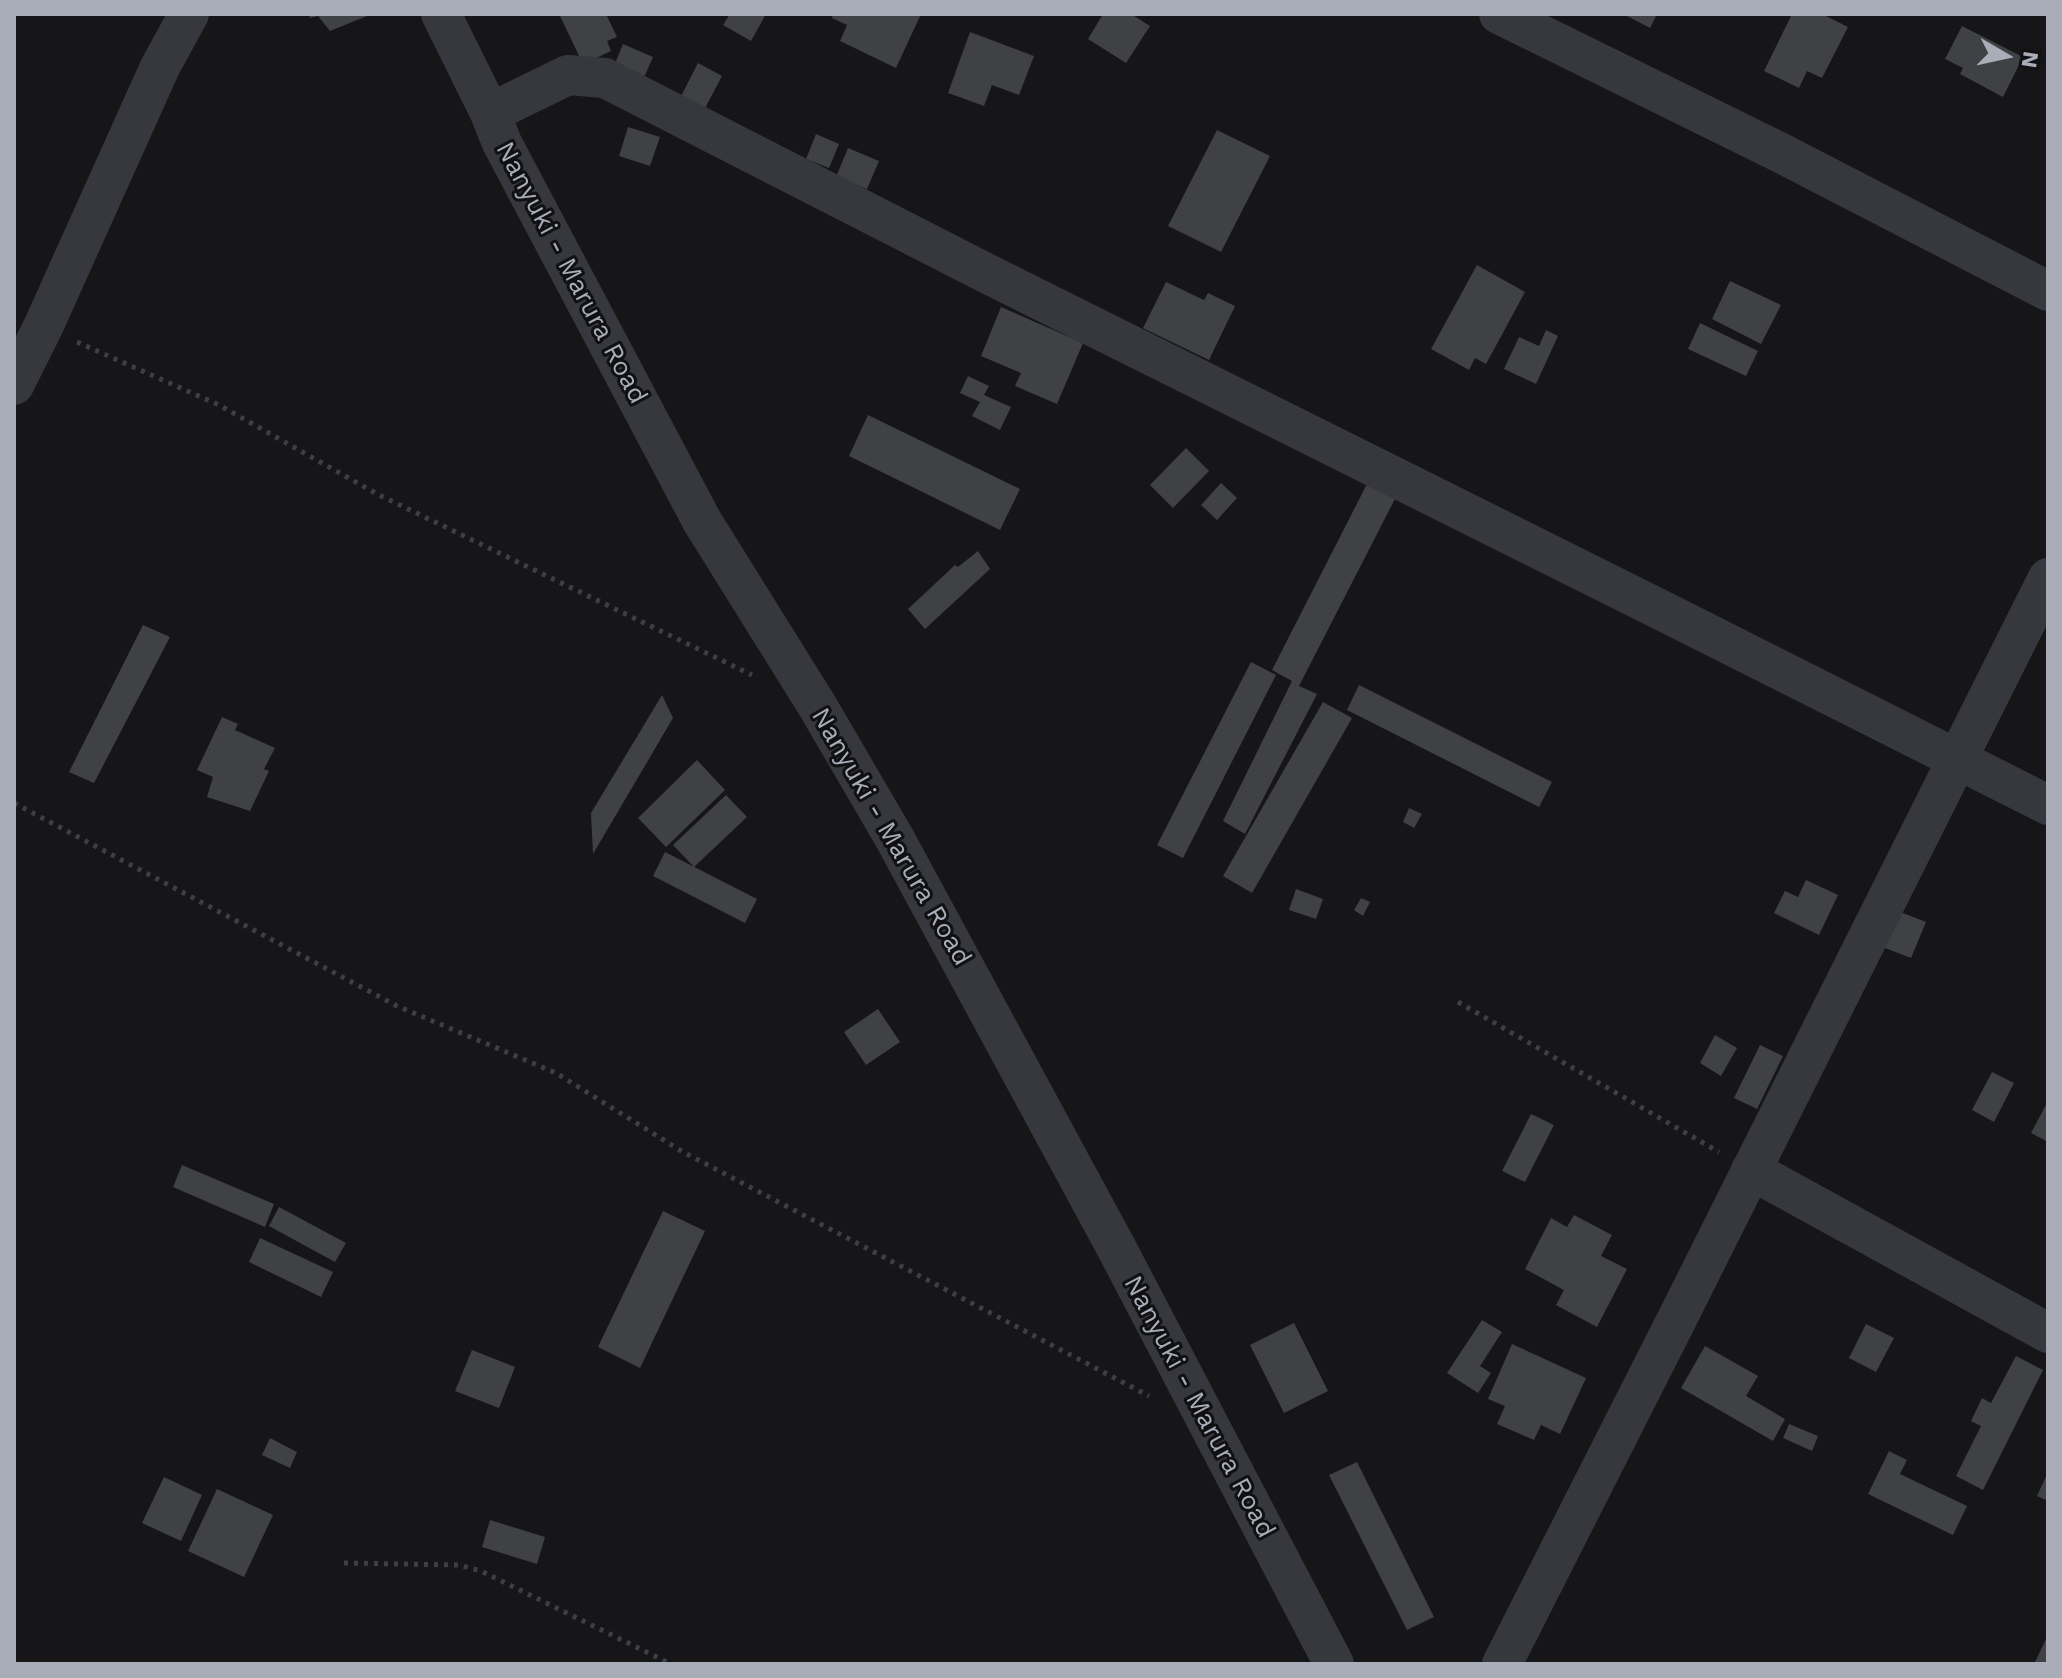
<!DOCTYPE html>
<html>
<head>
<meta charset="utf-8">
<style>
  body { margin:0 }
  #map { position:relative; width:2062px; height:1678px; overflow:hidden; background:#161618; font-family:"Work Sans",sans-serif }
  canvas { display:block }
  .frame { position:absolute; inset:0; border:16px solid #a8adb8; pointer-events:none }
  .north { position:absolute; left:1966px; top:16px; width:80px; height:80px; -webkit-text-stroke:6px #111113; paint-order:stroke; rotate:99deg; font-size:22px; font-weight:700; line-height:32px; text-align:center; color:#a8adb8 }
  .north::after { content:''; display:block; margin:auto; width:28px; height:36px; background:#a8adb8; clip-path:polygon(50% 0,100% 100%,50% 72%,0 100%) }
</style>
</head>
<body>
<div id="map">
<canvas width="2062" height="1678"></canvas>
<div class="frame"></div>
<div class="north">N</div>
</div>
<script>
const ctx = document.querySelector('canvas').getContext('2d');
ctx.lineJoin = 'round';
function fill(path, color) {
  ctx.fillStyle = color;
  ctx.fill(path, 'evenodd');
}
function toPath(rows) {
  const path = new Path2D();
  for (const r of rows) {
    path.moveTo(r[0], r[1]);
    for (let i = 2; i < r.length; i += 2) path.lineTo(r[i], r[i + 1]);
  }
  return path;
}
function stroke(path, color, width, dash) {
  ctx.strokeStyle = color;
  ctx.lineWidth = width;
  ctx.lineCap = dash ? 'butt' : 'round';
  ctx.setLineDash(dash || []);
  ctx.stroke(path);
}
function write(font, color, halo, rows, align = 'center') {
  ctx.font = font + ' "Work Sans",sans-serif';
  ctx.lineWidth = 6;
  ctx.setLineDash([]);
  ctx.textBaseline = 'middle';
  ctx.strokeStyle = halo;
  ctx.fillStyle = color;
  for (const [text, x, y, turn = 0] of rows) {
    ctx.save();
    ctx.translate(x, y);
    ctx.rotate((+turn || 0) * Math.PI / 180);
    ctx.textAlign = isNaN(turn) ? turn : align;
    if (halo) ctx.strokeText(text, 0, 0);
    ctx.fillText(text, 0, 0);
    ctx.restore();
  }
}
const building = toPath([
  [309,14,372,14,330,31,318,16,310,18],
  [559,14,606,14,617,37,607,41,611,51,583,64],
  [730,14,766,14,751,41,723,25],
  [833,14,921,14,896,68,840,41,847,25,832,18],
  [1103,14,1131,14,1150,26,1126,63,1088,39],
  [1623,14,1657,14,1650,28],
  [1792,14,1822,14,1848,27,1822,78,1807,71,1799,88,1764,71],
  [1962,26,2023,57,2003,97,1960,74,1963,68,1945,59],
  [970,32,1034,56,1019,95,992,85,984,106,948,93],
  [623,44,653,57,641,84,612,71],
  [698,63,722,76,703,112,679,100],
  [628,127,660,137,650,166,619,156],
  [1217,130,1270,156,1221,252,1168,226],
  [816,134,839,144,829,168,806,159],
  [848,148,879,161,867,189,836,177],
  [1477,265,1525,292,1486,364,1475,358,1469,370,1431,349],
  [1730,281,1781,305,1761,344,1712,319],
  [1166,282,1204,300,1208,293,1235,306,1209,360,1143,328],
  [1001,307,1083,343,1057,404,1015,386,1021,373,981,356],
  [1700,323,1758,351,1746,376,1688,349],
  [1546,330,1558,336,1536,384,1504,369,1519,337,1539,346],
  [968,376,989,386,984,395,1011,407,1000,430,972,416,980,402,960,393],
  [868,415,1020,489,1000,530,849,456],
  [1186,448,1209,471,1173,508,1150,485],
  [1369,480,1397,495,1299,686,1317,694,1245,834,1223,821,1292,681,1272,670],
  [1221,483,1237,498,1217,520,1201,505],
  [978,551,990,569,925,629,908,609,955,565,958,567],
  [143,625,170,637,94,783,69,772],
  [1251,662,1276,675,1183,858,1157,845],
  [1359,685,1552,782,1539,807,1347,710],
  [662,695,673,718,593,854,591,813],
  [1323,702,1352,718,1252,893,1223,876],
  [222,717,238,724,235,730,275,748,264,769,269,771,250,811,207,797,213,777,197,770],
  [697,760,725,790,666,847,638,818],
  [726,795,747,817,694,867,673,845],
  [1409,808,1422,814,1414,828,1403,822],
  [665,852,757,899,745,923,653,876],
  [1806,880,1838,895,1819,935,1774,913,1785,891,1798,897],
  [1296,889,1323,899,1316,919,1289,910],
  [1361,898,1370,902,1363,916,1354,910],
  [1895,910,1926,922,1911,958,1880,946],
  [878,1009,900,1042,866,1065,844,1032],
  [1715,1035,1737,1048,1721,1076,1700,1063],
  [1760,1045,1783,1056,1757,1109,1734,1098],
  [1992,1072,2014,1083,1994,1122,1972,1110],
  [2048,1101,2048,1142,2031,1133],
  [1531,1114,1554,1125,1525,1182,1502,1171],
  [182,1165,274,1204,265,1227,173,1187],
  [279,1207,346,1243,335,1262,269,1226],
  [663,1211,705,1231,640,1368,598,1347],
  [1574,1215,1612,1235,1601,1256,1627,1269,1597,1327,1556,1305,1564,1290,1525,1269,1551,1218,1567,1227],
  [260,1238,333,1272,321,1297,249,1262],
  [1482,1320,1502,1332,1480,1366,1491,1373,1478,1393,1447,1373],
  [1294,1323,1328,1391,1284,1413,1250,1345],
  [1866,1324,1894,1338,1876,1372,1849,1358],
  [1512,1344,1586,1378,1560,1434,1541,1425,1534,1440,1497,1424,1505,1406,1488,1399],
  [1705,1346,1758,1376,1746,1396,1785,1419,1773,1441,1681,1388],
  [472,1350,515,1367,499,1408,455,1391],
  [2016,1356,2043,1370,1983,1490,1956,1476,1981,1426,1971,1421,1982,1398,1991,1403],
  [1789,1424,1818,1436,1812,1451,1783,1438],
  [270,1438,297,1452,290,1468,262,1455],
  [1889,1451,1907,1460,1900,1474,1967,1506,1953,1535,1868,1494],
  [1357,1462,1434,1617,1407,1630,1329,1475],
  [2048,1472,2048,1501,2037,1496],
  [164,1477,202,1495,181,1541,142,1523],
  [217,1489,273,1515,244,1577,188,1551],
  [490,1520,545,1537,537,1564,482,1547],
  [2048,1635,2048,1664,2034,1664]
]);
const path = toPath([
  [77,342,219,405,377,494,752,675],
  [14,803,397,1006,556,1073,683,1152,1149,1396],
  [1458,1002,1719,1152],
  [344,1563,459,1565,481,1571,671,1664]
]);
const minor = toPath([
  [441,14,490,113,502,143,702,521,818,707,895,839,1117,1249,1334,1664],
  [1499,14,1781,153,2048,291],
  [490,113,568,75,605,78,986,273,1665,612,2048,805],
  [14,385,43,327,160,67,189,14],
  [1751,1170,2048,1333],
  [1502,1664,1678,1317,2048,578]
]);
const streetNames = [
  ["Nanyuki - Marura Road",571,273,62],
  ["Nanyuki - Marura Road",891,837,60],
  ["Nanyuki - Marura Road",1199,1407,62]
];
fill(building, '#404145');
stroke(path, '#3d3f44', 5, [4, 6]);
stroke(minor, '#37383d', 40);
write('26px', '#a8adb8', '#111113', streetNames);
</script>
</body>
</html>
